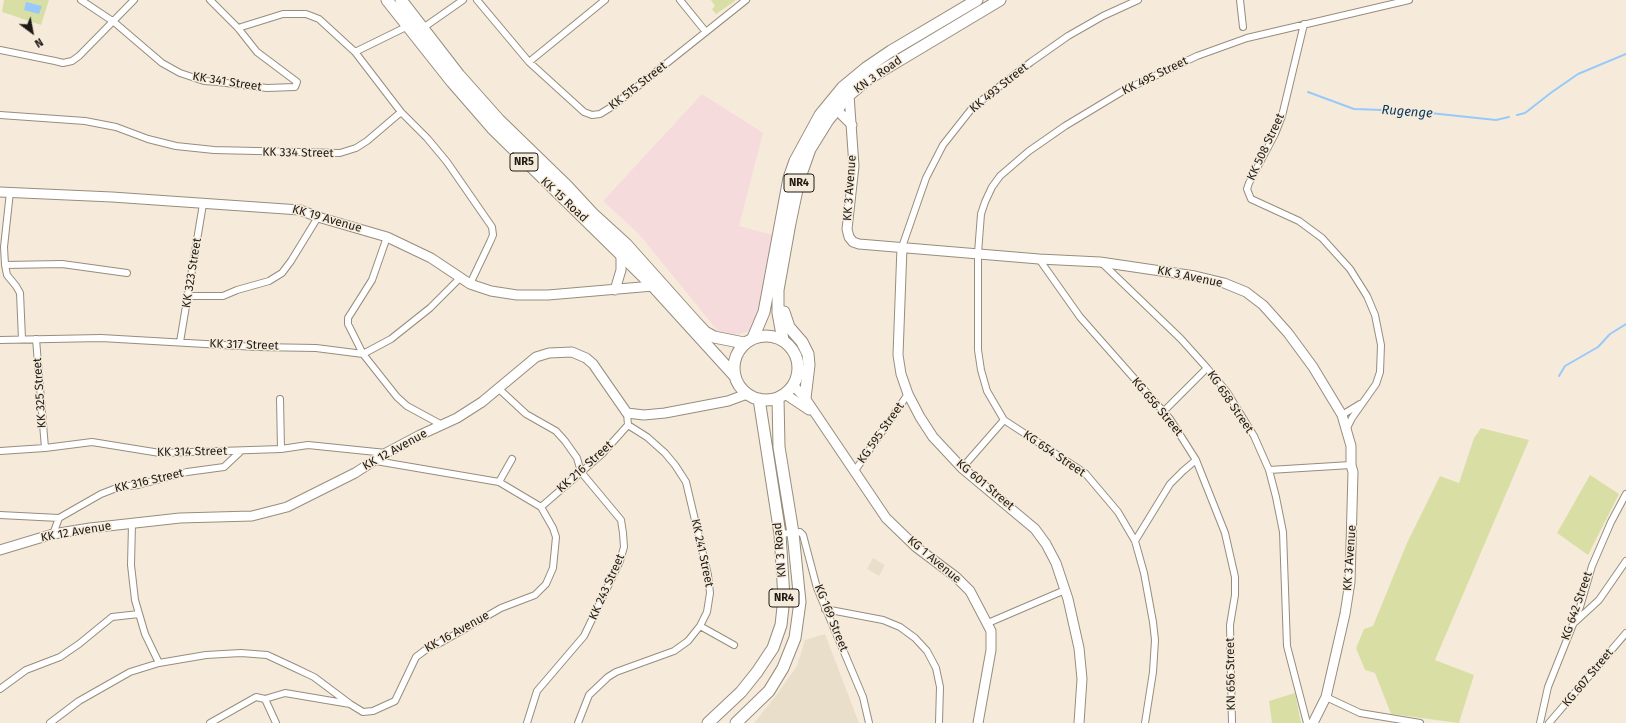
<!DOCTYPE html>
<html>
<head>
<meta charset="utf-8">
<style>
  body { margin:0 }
  #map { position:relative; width:1626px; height:723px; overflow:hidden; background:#f6ebda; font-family:"Fira Sans",sans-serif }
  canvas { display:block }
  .north { position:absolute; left:12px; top:12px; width:40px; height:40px; -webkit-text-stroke:3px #f6ebda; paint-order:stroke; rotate:148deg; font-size:11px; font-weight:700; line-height:16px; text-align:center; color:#1e1a14 }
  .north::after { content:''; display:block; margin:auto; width:14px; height:18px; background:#1e1a14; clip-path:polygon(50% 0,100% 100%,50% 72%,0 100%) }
</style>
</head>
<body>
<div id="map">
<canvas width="1626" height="723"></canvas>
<div class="north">N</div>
</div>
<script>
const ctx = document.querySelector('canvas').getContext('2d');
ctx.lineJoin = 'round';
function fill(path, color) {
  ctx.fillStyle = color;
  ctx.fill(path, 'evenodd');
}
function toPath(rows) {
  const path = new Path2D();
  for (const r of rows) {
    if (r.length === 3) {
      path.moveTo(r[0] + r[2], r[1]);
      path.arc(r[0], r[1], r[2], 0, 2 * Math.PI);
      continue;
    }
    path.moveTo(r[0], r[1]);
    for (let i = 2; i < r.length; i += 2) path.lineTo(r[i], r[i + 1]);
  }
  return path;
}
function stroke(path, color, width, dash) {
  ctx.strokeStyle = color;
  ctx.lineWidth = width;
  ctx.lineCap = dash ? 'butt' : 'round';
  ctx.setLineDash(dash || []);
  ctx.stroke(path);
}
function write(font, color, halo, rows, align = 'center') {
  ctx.font = font + ' "Fira Sans",sans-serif';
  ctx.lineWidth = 3;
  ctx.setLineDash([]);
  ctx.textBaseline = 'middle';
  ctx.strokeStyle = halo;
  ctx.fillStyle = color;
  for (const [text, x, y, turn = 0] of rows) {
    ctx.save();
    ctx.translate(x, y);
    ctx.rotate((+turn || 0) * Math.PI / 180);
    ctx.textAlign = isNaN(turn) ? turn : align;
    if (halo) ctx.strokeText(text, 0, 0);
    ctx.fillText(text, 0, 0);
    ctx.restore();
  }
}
const commercial = toPath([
  [702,94,763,133,739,226,777,236,767,300,753,330,739,334,726,335,717,330,639,234,603,201]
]);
const medical = toPath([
  [873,558,885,565,879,576,867,569],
  [825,634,859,723,754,723,775,697,797,666,805,640]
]);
const green = toPath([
  [4,0,49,0,41,25,2,12],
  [711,0,735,0,735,1,716,14,712,9,715,6],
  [1481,428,1529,440,1435,660,1474,675,1459,723,1391,714,1375,673,1365,670,1356,648,1364,629,1373,626,1407,543,1440,476,1459,483,1474,438],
  [1590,475,1619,494,1588,555,1557,533],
  [1295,693,1301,723,1272,723,1269,701]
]);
const water = toPath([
  [26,2,42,6,39,14,24,10]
]);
const stream = toPath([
  [1308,92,1354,109,1411,111,1496,120,1509,117],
  [1517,115,1525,113,1552,92,1578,74,1626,54],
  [1559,376,1565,366,1598,347,1610,334,1626,324]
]);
const street = toPath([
  [81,0,114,22,162,63,180,73,204,81,218,82,267,88,295,87,297,82,257,52,238,28,210,0],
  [477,0,529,62,605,0],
  [680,0,706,32],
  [1240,0,1243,27],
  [1304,24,1282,116,1275,134,1249,183,1247,189,1251,199,1299,221,1322,238,1350,269,1367,296,1375,315,1381,345,1380,372,1376,384,1352,418,1347,428],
  [238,28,283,14,306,14,319,19,355,52,406,27],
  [423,28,463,0],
  [0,50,55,61,63,63,72,61,79,56,134,0],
  [355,52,401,112,427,138,447,162,492,227,493,235,490,242,470,284],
  [529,62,584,112,592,115,600,114,613,106,746,0],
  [0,115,85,121,116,127,148,139,176,146,214,150,340,153,356,148,367,141,401,112],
  [10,192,4,247,5,265,7,275,16,286,20,293,22,339],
  [387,237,372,280,348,318,348,324,363,354,397,397,407,406,442,425],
  [902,247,926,178,943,145,973,107,1031,62,1068,36,1103,16,1138,0],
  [1039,259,1080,317,1170,419,1196,460,1225,533,1235,577,1235,595,1230,625,1232,723],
  [1102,263,1181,339,1207,368,1227,392,1254,436,1269,470,1276,497,1283,532,1287,646,1307,723],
  [5,265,62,264,127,273],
  [189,296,223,296,237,290,269,281,282,273,291,261,318,217],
  [36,339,45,448],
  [0,340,101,338,257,347,316,348,363,354,391,339,430,308,460,278],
  [180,342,203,204],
  [498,388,526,414,556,431,565,441,577,458,581,472,621,520,623,533,624,547,620,561,584,636,537,691,527,723],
  [280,399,281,449],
  [1163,412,1207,368],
  [1342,415,1360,404],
  [0,451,45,448,92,442,160,453,281,449,308,445,386,453],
  [962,468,1004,420],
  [1269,470,1351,465],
  [854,472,908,394],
  [499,482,512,459],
  [541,507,602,454,628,425],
  [0,515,59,518],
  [59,518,101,494,119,487,138,485,187,472,224,467,241,451],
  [132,524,131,565,135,600,145,634,159,663],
  [53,534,59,518],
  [780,534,800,532,803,535,817,588,863,697,869,723],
  [1135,541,1170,484,1183,471,1196,460],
  [825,609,883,620,900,627,915,638,927,651,936,668,940,687,939,723],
  [1575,622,1599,600,1626,561],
  [988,623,1065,590],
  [700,626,734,645],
  [0,689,26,670,60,657,79,644,112,617,139,614],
  [1326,697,1360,713,1420,723],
  [265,699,276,723],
  [50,723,79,701,130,672,159,663,206,655,241,653,267,655,295,668,314,677,350,704,363,712,373,711,395,701,416,657,428,648,440,643,501,608,535,595,546,584,553,568,556,537,553,528,541,507,499,482,376,461],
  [210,723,256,697,265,699,285,693,350,704],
  [578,723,589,695,608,677,616,672,674,651,688,641,700,626,707,612,710,593,708,575,686,482,675,465,665,453,647,437,628,425,627,413],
  [1145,723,1153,672,1155,640,1153,622,1144,573,1135,541,1118,512,1085,473,1004,420,987,391,981,370,978,350,978,253,981,214,985,202,992,187,1000,176,1029,151,1065,126,1123,91,1197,56,1247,38,1409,0],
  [1540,723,1548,687,1580,607,1592,566,1611,522,1626,494],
  [1549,723,1626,633]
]);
const secondary = toPath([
  [849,95,854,166,847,229,849,237,853,242,859,244,1039,259,1100,262,1195,276,1224,283,1246,292,1263,305,1288,333,1313,367,1342,415,1351,446,1351,465,1353,472,1350,582,1345,614,1326,697,1313,723],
  [836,109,852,125],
  [0,192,112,197,300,210,318,217,387,237,431,258,470,284,491,291,517,295,548,295,653,286],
  [902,247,898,355,901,374,908,394,920,417,933,437,962,468,1035,529,1046,544,1056,563,1068,599,1079,648,1082,679,1079,723],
  [615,290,621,270,621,255],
  [793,385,805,398,886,518,916,547,956,577,970,591,991,631,991,650,978,723],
  [785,394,809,410],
  [0,550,53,534,90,528,180,518,252,516,287,507,355,473,386,453,420,435,457,418,482,402,536,357,549,353,572,352,586,358,593,364,627,413,644,415,665,413,728,401,747,394]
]);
const highway = toPath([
  [387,0,452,82,492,128,653,286,734,375],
  [401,0,459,75,499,120,567,186,592,213,626,244,693,319,705,332,714,337,744,343],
  [784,312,789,327,802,342,808,354,809,365,805,398],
  [766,368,32],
  [753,338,764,312,789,178,795,161,820,115,843,87,866,68,891,51,977,0],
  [783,340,778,313,778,290,790,223,799,180,810,149,828,120,849,95,868,79,1000,0],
  [708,723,741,692,757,672,773,648,781,625,784,598,780,534,759,399],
  [736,723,769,691,783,668,795,638,800,602,793,533,779,447,778,398]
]);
const shields = [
  [524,162,28],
  [799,183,30],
  [784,598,30]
];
const shieldNames = [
  ["NR5",524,162],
  ["NR4",799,183],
  ["NR4",784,598]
];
const streetNames = [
  ["KN 3 Road",878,75,-35],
  ["KK 495 Street",1155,76,-26],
  ["KK 341 Street",227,82,9],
  ["KK 515 Street",638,86,-38],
  ["KK 493 Street",999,88,-39],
  ["KK 508 Street",1266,147,-65],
  ["KK 334 Street",298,153,1],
  ["KK 3 Avenue",850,188,-86],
  ["KK 15 Road",564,200,43],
  ["KK 19 Avenue",327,219,16],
  ["KK 323 Street",192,273,-81],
  ["KK 3 Avenue",1190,277,12],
  ["KK 317 Street",244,345,2],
  ["KK 325 Street",40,393,-94],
  ["KG 658 Street",1230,402,56],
  ["KG 656 Street",1157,407,50],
  ["KG 595 Street",881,433,-55],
  ["KK 12 Avenue",395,450,-29],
  ["KK 314 Street",192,452,-1],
  ["KG 654 Street",1054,454,34],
  ["KK 216 Street",585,467,-42],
  ["KK 316 Street",149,481,-13],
  ["KG 601 Street",985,485,40],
  ["KK 12 Avenue",76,532,-10],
  ["KN 3 Road",780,550,-95],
  ["KK 241 Street",702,553,78],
  ["KK 3 Avenue",1350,558,-86],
  ["KG 1 Avenue",934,560,40],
  ["KK 243 Street",607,587,-66],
  ["KG 642 Street",1577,606,-71],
  ["KG 169 Street",831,618,68],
  ["KK 16 Avenue",457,632,-29],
  ["KN 656 Street",1231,674,-91],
  ["KG 607 Street",1588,678,-50]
];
const waterNames = [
  ["Rugenge",1407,112,4]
];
fill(commercial, '#f6dbdd');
fill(medical, '#e9dec9');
fill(green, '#d9dfa4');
fill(water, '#97cafa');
stroke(stream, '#97cafa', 2);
stroke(street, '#978d7d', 8);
stroke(secondary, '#978d7d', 11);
stroke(highway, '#978d7d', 13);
stroke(street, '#fff', 6);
stroke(secondary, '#fff', 9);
stroke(highway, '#fff', 11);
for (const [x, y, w] of shields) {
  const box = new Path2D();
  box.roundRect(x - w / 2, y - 9, w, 18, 3);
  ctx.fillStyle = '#f6ebda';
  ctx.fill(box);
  stroke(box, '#1e1a14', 1);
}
write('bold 11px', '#1e1a14', null, shieldNames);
write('12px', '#1e1a14', '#f6ebda', streetNames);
write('italic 13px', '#04355b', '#f6ebda', waterNames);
</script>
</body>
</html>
